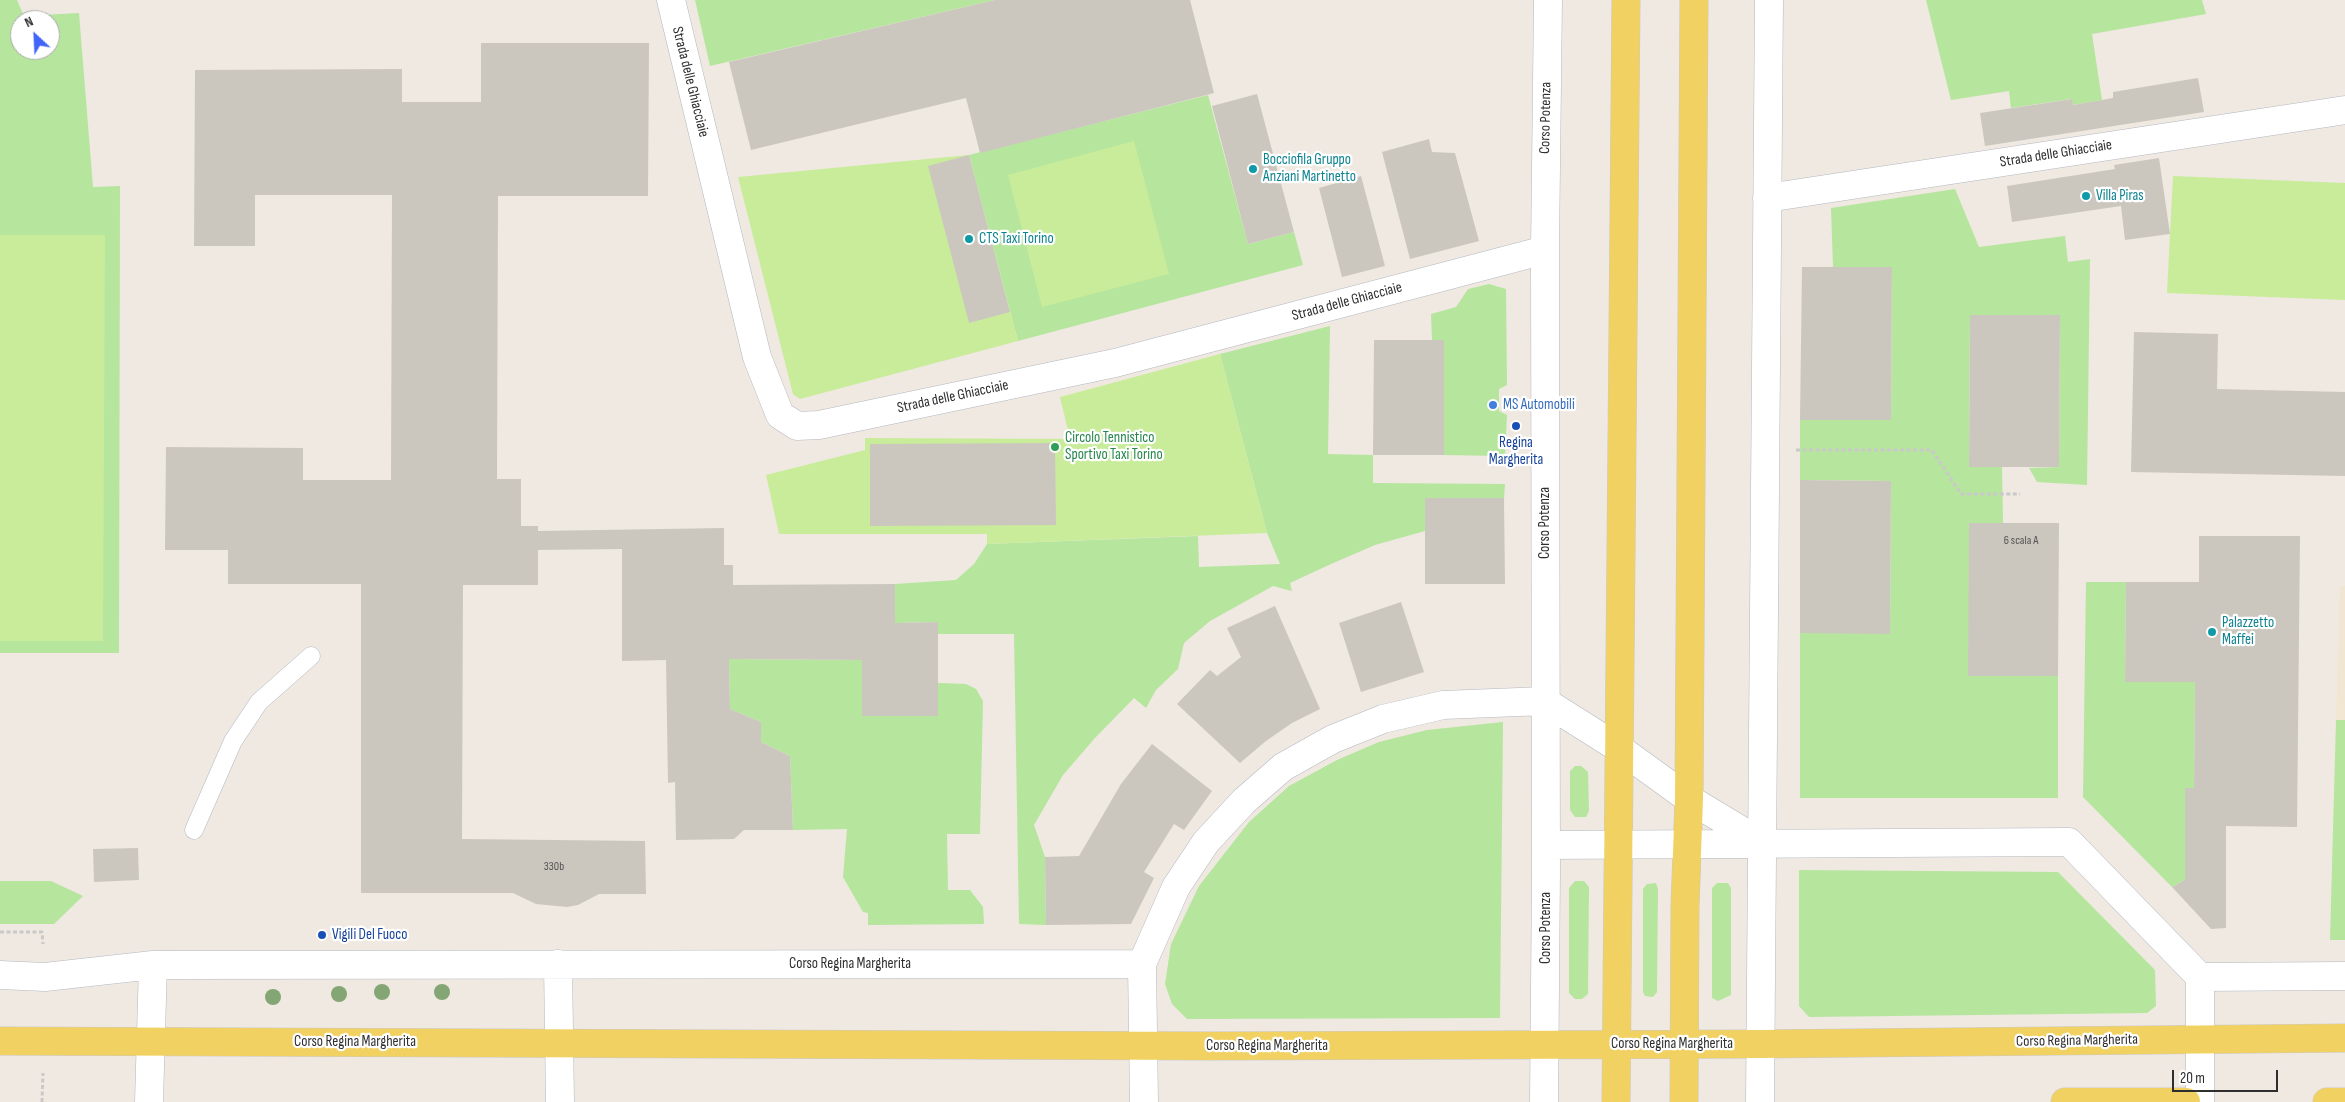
<!DOCTYPE html>
<html>
<head>
<meta charset="utf-8">
<style>
  body { margin:0 }
  #map { position:relative; width:2345px; height:1102px; overflow:hidden; background:#efe9e1; font-family:"Sofia Sans Condensed",sans-serif }
  canvas { display:block }
  .north { position:absolute; left:10px; top:10px; width:50px; height:50px; box-sizing:border-box; background:#fff; border:1px solid #ababab; border-radius:50%; rotate:335deg; font-size:14px; font-weight:700; line-height:20px; text-align:center; color:#2e2e2e }
  .north::after { content:''; display:block; margin:auto; width:18px; height:22px; background:#4264fb; clip-path:polygon(50% 0,100% 100%,50% 72%,0 100%) }
  .scale { position:absolute; left:2172px; top:1070px; width:106px; height:22px; box-sizing:border-box; border:2px solid #2e2e2e; border-top:0; padding-left:6px; font-size:15px; line-height:18px; white-space:nowrap; color:#2e2e2e; -webkit-text-stroke:4px #fff; paint-order:stroke }
</style>
</head>
<body>
<div id="map">
<canvas width="2345" height="1102"></canvas>
<div class="north">N</div>
<div class="scale">20 m</div>
</div>
<script>
const ctx = document.querySelector('canvas').getContext('2d');
ctx.lineJoin = 'round';
function fill(path, color) {
  ctx.fillStyle = color;
  ctx.fill(path, 'evenodd');
}
function toPath(rows) {
  const path = new Path2D();
  for (const r of rows) {
    path.moveTo(r[0], r[1]);
    for (let i = 2; i < r.length; i += 2) path.lineTo(r[i], r[i + 1]);
  }
  return path;
}
function stroke(path, color, width, dash) {
  ctx.strokeStyle = color;
  ctx.lineWidth = width;
  ctx.lineCap = dash ? 'butt' : 'round';
  ctx.setLineDash(dash || []);
  ctx.stroke(path);
}
function write(font, color, halo, rows, align = 'center') {
  ctx.font = font + ' "Sofia Sans Condensed",sans-serif';
  ctx.lineWidth = 4.5;
  ctx.setLineDash([]);
  ctx.textBaseline = 'middle';
  ctx.strokeStyle = halo;
  ctx.fillStyle = color;
  for (const [text, x, y, turn = 0] of rows) {
    ctx.save();
    ctx.translate(x, y);
    ctx.rotate((+turn || 0) * Math.PI / 180);
    ctx.textAlign = isNaN(turn) ? turn : align;
    if (halo) ctx.strokeText(text, 0, 0);
    ctx.fillText(text, 0, 0);
    ctx.restore();
  }
}
const education = toPath([
  [2340,586,2345,586,2345,940,2330,940]
]);
const green = toPath([
  [0,0,17,0,24,16,79,13,93,187,120,186,119,653,0,653],
  [20,20,50,20,50,50,20,50],
  [695,0,995,0,710,66],
  [1926,0,2202,0,2206,14,2092,34,2102,100,2073,105,2071,99,2011,108,2009,91,1951,100],
  [1208,95,1248,244,1294,232,1303,265,1018,341,969,155],
  [1955,189,1979,247,2065,236,2068,262,2090,259,2087,485,2037,482,2029,468,2059,467,2060,315,1970,315,1969,467,2002,467,2003,523,1969,523,1969,676,2058,676,2058,798,1800,798,1800,633,1890,633,1891,481,1800,480,1800,420,1891,419,1892,268,1833,267,1831,208],
  [1489,284,1506,289,1507,385,1499,389,1499,411,1507,415,1505,456,1444,455,1444,341,1432,340,1431,314,1456,307,1468,289],
  [1330,326,1328,454,1373,455,1373,483,1505,484,1504,498,1425,498,1425,531,1375,545,1331,564,1290,583,1292,591,1273,586,1210,621,1184,643,1178,669,1156,690,1146,708,1134,698,1095,738,1063,775,1034,825,1045,857,1046,925,1019,924,1014,634,938,634,937,622,895,623,895,584,956,580,974,564,987,544,1198,536,1199,567,1280,564,1267,533,1220,354],
  [2086,582,2126,582,2125,682,2195,682,2194,788,2185,789,2185,880,2172,887,2083,797],
  [729,659,862,660,862,716,937,716,938,683,966,684,976,689,983,701,980,834,947,834,948,890,970,890,983,907,984,924,868,925,868,913,863,912,843,877,847,829,793,830,790,756,761,742,761,722,730,709],
  [2336,720,2345,720,2345,940,2330,940],
  [1503,722,1500,1018,1187,1019,1172,1004,1165,984,1171,944,1199,886,1249,822,1289,786,1337,760,1379,742,1427,730],
  [1575,766,1581,766,1588,772,1589,811,1586,817,1575,817,1570,810,1570,771],
  [1799,870,2058,872,2155,970,2156,1006,2147,1013,1809,1017,1799,1006],
  [0,881,51,881,83,896,54,924,0,924],
  [1575,881,1584,881,1589,887,1588,994,1582,999,1575,999,1569,993,1569,888],
  [1656,883,1658,889,1657,992,1653,997,1645,996,1643,992,1643,889,1647,884],
  [1717,883,1728,883,1731,888,1731,995,1718,1001,1712,998,1712,888]
]);
const pitch = toPath([
  [1134,141,1169,274,1042,307,1008,175],
  [969,155,1018,341,800,399,793,394,738,177],
  [2173,176,2345,183,2345,300,2167,293],
  [0,235,105,235,103,641,0,641],
  [1220,354,1267,533,987,544,987,534,779,534,766,475,865,450,865,438,1070,439,1060,397]
]);
const building = toPath([
  [995,0,1190,0,1214,93,980,153,966,98,751,150,729,62],
  [481,43,649,43,648,196,498,196,497,479,521,479,521,526,538,526,538,531,724,528,724,565,733,565,733,585,895,584,895,623,938,622,938,716,862,716,862,660,729,659,730,709,761,722,761,742,790,756,793,830,744,830,734,839,676,840,675,782,668,783,666,660,622,661,622,549,538,550,538,585,463,585,462,839,645,841,646,894,599,894,578,905,567,907,536,904,513,893,361,893,361,584,228,584,228,550,165,550,166,447,303,448,303,480,391,480,392,195,255,195,255,246,194,246,195,70,402,69,402,102,481,102],
  [2198,78,2204,112,1985,146,1980,113,2072,99,2073,105,2102,100,2113,98,2113,92],
  [1257,94,1294,232,1248,244,1212,106],
  [1429,139,1432,152,1455,153,1479,241,1410,259,1382,152],
  [969,155,1010,312,969,323,928,166],
  [2159,158,2170,234,2125,240,2121,206,2012,222,2007,186,2115,169,2114,165],
  [1361,176,1385,266,1342,277,1319,188],
  [1802,267,1892,267,1891,420,1800,420],
  [1970,315,2060,315,2059,467,1969,467],
  [2134,332,2218,334,2217,389,2345,392,2345,476,2131,472],
  [1374,340,1444,340,1444,455,1373,455],
  [1055,443,1056,525,870,526,870,444],
  [1800,480,1891,481,1890,634,1800,633],
  [1425,498,1504,498,1505,584,1425,584],
  [1969,523,2059,523,2058,676,1968,676],
  [2199,536,2300,536,2297,827,2226,826,2226,928,2211,929,2172,887,2185,880,2185,788,2194,788,2195,682,2125,682,2126,582,2199,582],
  [1401,602,1424,672,1361,692,1339,623],
  [1275,606,1320,709,1292,723,1266,741,1240,763,1177,704,1210,670,1217,676,1241,657,1227,628],
  [1152,744,1212,791,1184,830,1174,824,1144,872,1154,878,1131,924,1046,925,1045,857,1079,856,1121,784],
  [138,848,139,880,94,882,93,849]
]);
const path = toPath([
  [1796,450,1932,450,1961,494,2020,494],
  [0,932,42,932,43,944],
  [42,1102,43,1073]
]);
const service = toPath([
  [194,830,233,741,259,702,311,656]
]);
const minor = toPath([
  [671,0,757,357,780,415,797,426,819,425,1115,363,1545,250],
  [1767,198,2345,110],
  [1546,845,2069,842,2200,977,2200,1102],
  [558,964,560,1102],
  [0,975,45,977,153,965,1142,964],
  [2200,977,2345,976],
  [149,1102,153,965],
  [1144,1102,1142,964,1176,887,1206,842,1244,801,1283,767,1333,739,1383,719,1443,705,1544,701,1620,749,1689,799,1762,843],
  [1544,1102,1546,872,1545,250,1548,0],
  [1760,1102,1769,0]
]);
const primary = toPath([
  [0,1041,1211,1046,1759,1044,2345,1038],
  [1616,1102,1626,0],
  [1684,1102,1685,906,1689,799,1694,0],
  [2065,1102,2186,1102],
  [2327,1102,2345,1102]
]);
const trees = [
  [382,992],
  [442,992],
  [339,994],
  [273,997]
];
const markers = [
  [1253,169,5,"#0f9aa8"],
  [2086,196,5,"#0f9aa8"],
  [969,239,5,"#0f9aa8"],
  [1493,405,5,"#3f7fe0"],
  [1516,426,5,"#1a4fb4"],
  [1055,447,5,"#2e9e5b"],
  [2212,632,5,"#0f9aa8"],
  [322,935,5,"#1a4fb4"]
];
const numberNames = [
  ["6 scala A",2021,541],
  ["330b",554,867]
];
const streetNames = [
  ["Strada delle Ghiacciaie",690,82,76],
  ["Corso Potenza",1546,118,-89],
  ["Strada delle Ghiacciaie",2056,154,-9],
  ["Strada delle Ghiacciaie",1347,302,-15],
  ["Strada delle Ghiacciaie",953,397,-12],
  ["Corso Potenza",1545,523,-90],
  ["Corso Potenza",1546,928,-90],
  ["Corso Regina Margherita",850,964],
  ["Corso Regina Margherita",2077,1041,-1],
  ["Corso Regina Margherita",355,1042],
  ["Corso Regina Margherita",1672,1044],
  ["Corso Regina Margherita",1267,1046]
];
const cultureNames = [
  ["Bocciofila Gruppo",1263,160],
  ["Anziani Martinetto",1263,177],
  ["Villa Piras",2096,196],
  ["CTS Taxi Torino",979,239],
  ["Palazzetto",2222,623],
  ["Maffei",2222,640]
];
const shopNames = [
  ["MS Automobili",1503,405]
];
const leisureNames = [
  ["Circolo Tennistico",1065,438],
  ["Sportivo Taxi Torino",1065,455]
];
const transitNames = [
  ["Regina",1516,443],
  ["Margherita",1516,460],
  ["Vigili Del Fuoco",332,935,"left"]
];
fill(education, '#f0e6d1');
fill(green, '#b6e59e');
fill(pitch, '#c9ec9a');
fill(building, '#cbc7bf');
stroke(service, '#b4b7c1', 19);
stroke(minor, '#b4b7c1', 29);
stroke(primary, '#c9c9c9', 29);
stroke(path, '#c9c9c9', 3, [4, 2.5]);
stroke(service, '#fff', 18);
stroke(minor, '#fff', 28);
stroke(primary, '#f2d163', 28);
ctx.fillStyle = '#84a574';
for (const [x, y] of trees) {
  ctx.beginPath();
  ctx.arc(x, y, 8, 0, 2 * Math.PI);
  ctx.fill();
}
for (const [x, y, r, color] of markers) {
  const dot = new Path2D();
  dot.arc(x, y, r, 0, 2 * Math.PI);
  ctx.fillStyle = color;
  ctx.fill(dot);
  stroke(dot, '#fff', 2);
}
write('12px', '#555452', null, numberNames);
write('15px', '#2e2e2e', '#fff', streetNames);
write('15px', '#0d838f', '#fff', cultureNames, 'left');
write('15px', '#366cbe', '#fff', shopNames, 'left');
write('15px', '#27864d', '#fff', leisureNames, 'left');
write('15px', '#164399', '#fff', transitNames);
</script>
</body>
</html>
